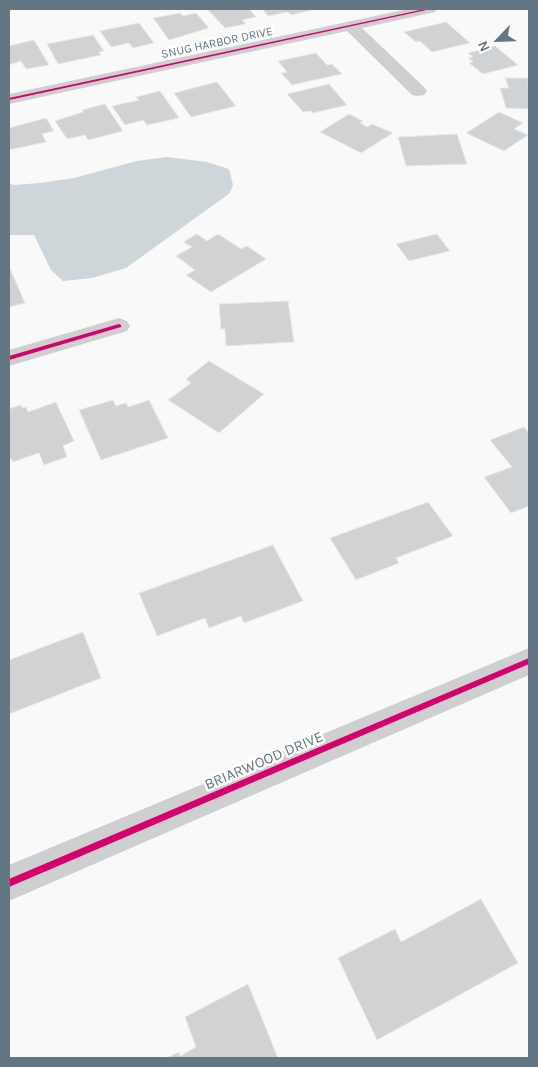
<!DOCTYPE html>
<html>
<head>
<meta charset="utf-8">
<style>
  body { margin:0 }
  #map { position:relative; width:538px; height:1067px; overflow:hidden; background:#f9f9f9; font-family:Karla,sans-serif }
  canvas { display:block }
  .frame { position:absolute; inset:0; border:10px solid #657683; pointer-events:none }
  .north { position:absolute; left:473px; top:15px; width:50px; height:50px; -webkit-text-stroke:4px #fff; paint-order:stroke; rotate:246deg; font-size:14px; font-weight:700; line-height:20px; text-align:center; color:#657683 }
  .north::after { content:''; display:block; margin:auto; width:18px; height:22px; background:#657683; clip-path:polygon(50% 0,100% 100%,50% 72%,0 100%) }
</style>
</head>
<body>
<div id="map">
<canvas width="538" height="1067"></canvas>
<div class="frame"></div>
<div class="north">N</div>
</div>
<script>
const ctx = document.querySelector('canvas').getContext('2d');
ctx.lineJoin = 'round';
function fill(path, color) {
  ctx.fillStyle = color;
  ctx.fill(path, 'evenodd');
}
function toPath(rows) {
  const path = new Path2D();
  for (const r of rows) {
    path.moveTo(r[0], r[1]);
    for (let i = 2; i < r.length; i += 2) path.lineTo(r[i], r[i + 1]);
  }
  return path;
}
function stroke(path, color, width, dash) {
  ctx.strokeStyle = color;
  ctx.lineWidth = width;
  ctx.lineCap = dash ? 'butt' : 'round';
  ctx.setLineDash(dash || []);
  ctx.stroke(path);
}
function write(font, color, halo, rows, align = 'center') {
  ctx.font = font + ' Karla,sans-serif';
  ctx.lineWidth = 5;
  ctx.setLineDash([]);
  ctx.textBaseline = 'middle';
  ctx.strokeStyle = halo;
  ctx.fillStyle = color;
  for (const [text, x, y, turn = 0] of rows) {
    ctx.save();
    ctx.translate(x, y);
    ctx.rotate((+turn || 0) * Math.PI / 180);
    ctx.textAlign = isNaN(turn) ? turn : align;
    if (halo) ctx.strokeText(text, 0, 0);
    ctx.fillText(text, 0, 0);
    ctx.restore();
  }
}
const water = toPath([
  [167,157,207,162,229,169,233,185,230,193,126,268,92,278,63,281,51,270,34,235,9,235,9,183,13,185,40,183,74,178,137,161]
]);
const building = toPath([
  [215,9,249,9,256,17,242,20,246,24,225,28,208,10,215,9],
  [262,9,310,9,312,10,291,15,288,12,268,16,262,9],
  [180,13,183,16,196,13,209,28,169,40,153,18,180,13],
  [446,22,470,43,432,52,420,41,416,42,404,32,446,22],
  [139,23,154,43,133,48,129,43,111,47,100,31,139,23],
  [93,35,104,51,99,52,101,55,58,64,47,44,93,35],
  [34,40,49,65,26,69,21,61,9,65,9,46,34,40],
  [495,46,518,65,483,74,469,63,473,62,468,58,473,57,468,53,495,46],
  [316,53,327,65,332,64,342,74,292,85,281,73,287,72,278,61,316,53],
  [505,78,528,78,529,109,506,108,500,88,509,88,505,78],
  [217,82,236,106,191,117,174,93,217,82],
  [329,84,347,105,313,113,311,111,303,112,287,94,329,84],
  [160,91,179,118,147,125,143,120,125,125,112,106,139,100,136,97,160,91],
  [105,104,123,131,88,140,85,135,67,139,55,121,83,112,82,110,105,104],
  [499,112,523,123,514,129,528,135,504,151,466,133,499,112],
  [349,114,363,121,360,123,367,127,372,124,393,133,361,153,320,132,349,114],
  [46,118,54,131,42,134,46,142,9,150,9,128,46,118],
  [457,134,467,164,406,166,398,137,457,134],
  [197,234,207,241,218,234,241,249,247,246,266,259,211,292,186,275,195,270,176,256,192,247,183,242,197,234],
  [437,234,450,251,409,261,396,244,437,234],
  [9,266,25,303,9,307,9,266],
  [288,301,294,342,226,346,225,329,221,329,219,304,288,301],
  [209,361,264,394,219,433,168,400,191,383,186,379,209,361],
  [113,400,116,406,126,403,128,407,149,400,168,438,101,460,79,410,113,400],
  [56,402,74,441,63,446,67,457,44,465,39,453,13,462,12,459,9,460,9,409,21,405,22,408,26,407,28,412,56,402],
  [524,427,529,433,529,506,511,513,484,477,512,467,490,440,524,427],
  [428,502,453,536,396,558,399,563,356,580,330,538,428,502],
  [273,545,303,601,244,623,241,616,209,628,205,618,157,636,139,593,273,545],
  [83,632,101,678,9,714,9,660,83,632],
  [481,899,518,963,377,1040,338,958,395,929,401,942,481,899],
  [248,984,278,1058,166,1058,179,1052,180,1056,196,1047,185,1017,248,984]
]);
const minor = toPath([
  [408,9,437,9,435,12,362,28,424,87,427,91,424,95,418,96,412,95,347,31,9,104,9,94,408,9],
  [119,318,127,321,130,326,127,331,9,366,9,350,119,318],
  [529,648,529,675,9,901,9,865,529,648]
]);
const cycleway = toPath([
  [425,9,431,9,9,100,9,98,425,9],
  [119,324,121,325,121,327,9,360,9,356,119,324],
  [529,658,529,664,9,887,9,879,529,658]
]);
const farStreetnames = [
  ["SNUG HARBOR DRIVE",217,43,-12]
];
const streetNames = [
  ["BRIARWOOD DRIVE",264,761,-23]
];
fill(water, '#ced6d9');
fill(building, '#d0d2d3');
stroke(building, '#e8e8e8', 1);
fill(minor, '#cecfd0');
fill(cycleway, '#d6006c');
write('12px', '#657683', '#fff', farStreetnames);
write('15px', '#657683', '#fff', streetNames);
</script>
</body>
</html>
